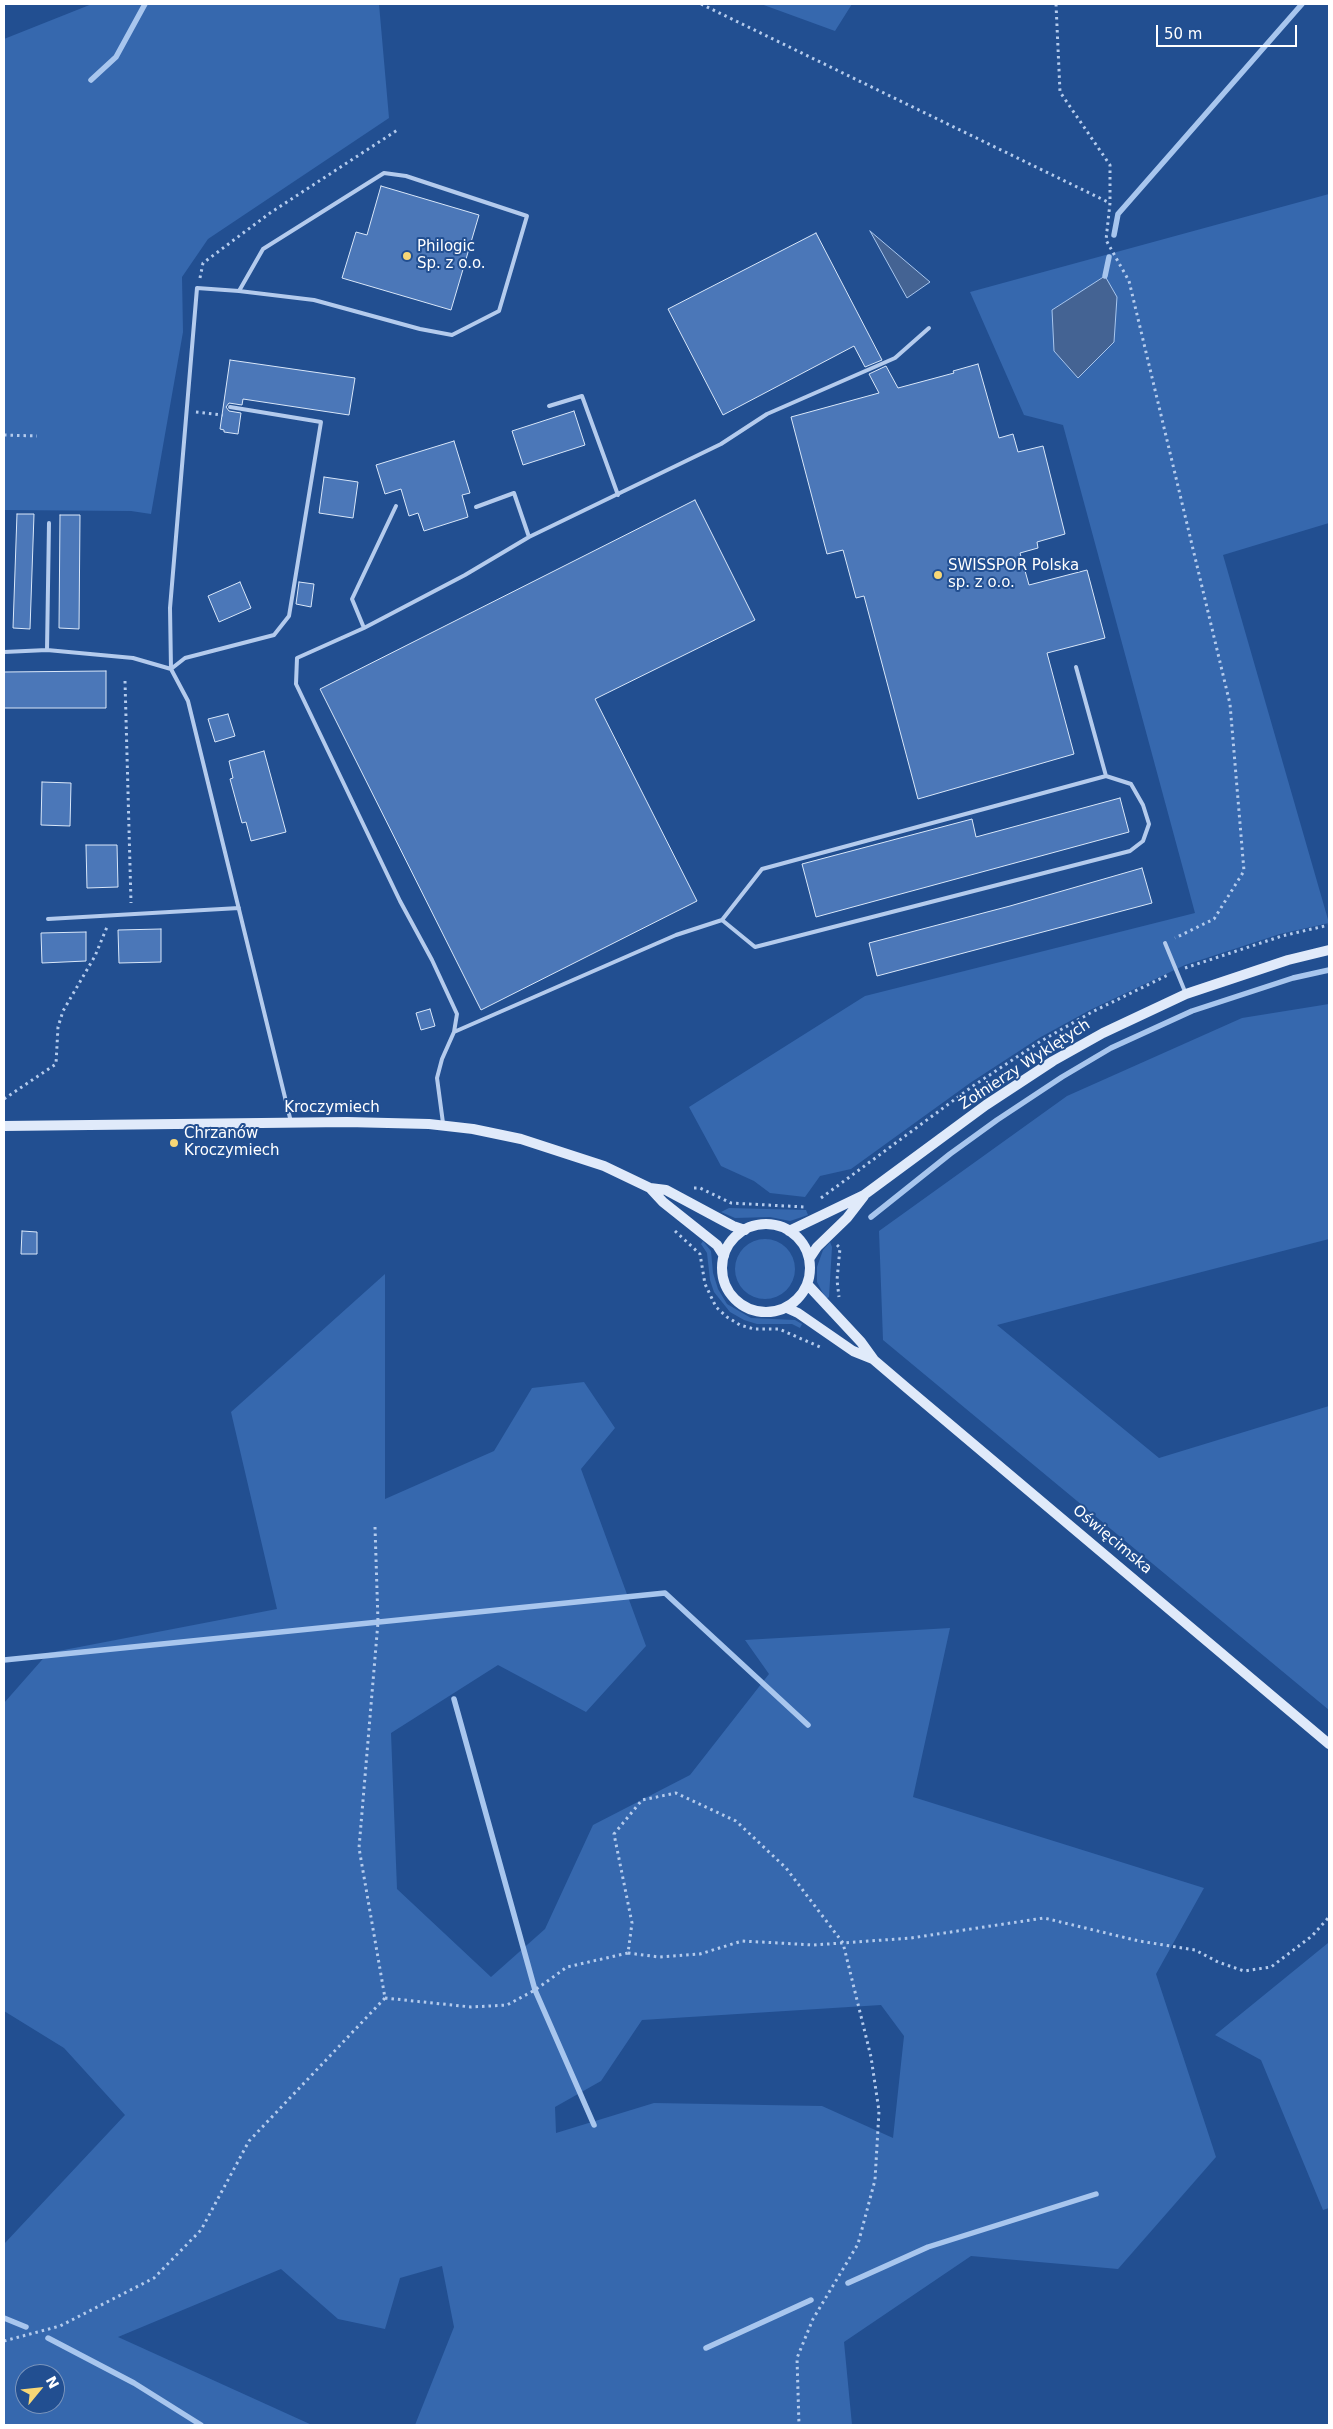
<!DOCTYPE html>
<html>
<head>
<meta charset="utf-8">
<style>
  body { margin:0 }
  #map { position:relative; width:1333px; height:2429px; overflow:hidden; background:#224f91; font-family:"DejaVu Sans",sans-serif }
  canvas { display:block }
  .frame { position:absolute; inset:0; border:5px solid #fff; pointer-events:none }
  .north { position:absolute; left:15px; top:2364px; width:50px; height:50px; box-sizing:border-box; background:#224f91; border:1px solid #7a95bd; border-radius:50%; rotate:62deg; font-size:14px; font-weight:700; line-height:20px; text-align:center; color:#fff }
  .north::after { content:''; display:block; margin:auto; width:18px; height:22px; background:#f8d776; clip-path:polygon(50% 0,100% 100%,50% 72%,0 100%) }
  .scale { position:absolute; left:1156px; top:25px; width:141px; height:22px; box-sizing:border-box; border:2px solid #fff; border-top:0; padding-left:6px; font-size:15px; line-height:18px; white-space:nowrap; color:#fff; -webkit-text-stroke:4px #224f91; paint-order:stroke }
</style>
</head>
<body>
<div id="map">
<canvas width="1333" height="2429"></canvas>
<div class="frame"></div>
<div class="north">N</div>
<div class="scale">50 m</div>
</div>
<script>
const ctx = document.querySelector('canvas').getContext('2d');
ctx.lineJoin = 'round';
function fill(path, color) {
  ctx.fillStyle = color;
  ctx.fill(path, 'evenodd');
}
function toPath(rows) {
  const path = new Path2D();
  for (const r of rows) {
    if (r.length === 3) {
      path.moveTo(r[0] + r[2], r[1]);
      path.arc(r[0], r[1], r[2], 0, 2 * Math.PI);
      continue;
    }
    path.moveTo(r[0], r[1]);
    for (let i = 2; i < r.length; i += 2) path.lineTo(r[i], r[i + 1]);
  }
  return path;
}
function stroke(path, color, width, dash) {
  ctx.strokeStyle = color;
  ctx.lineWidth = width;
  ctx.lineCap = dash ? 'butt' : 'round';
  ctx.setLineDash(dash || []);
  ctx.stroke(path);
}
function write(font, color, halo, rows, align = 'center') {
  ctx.font = font + ' "DejaVu Sans",sans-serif';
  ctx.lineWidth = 4;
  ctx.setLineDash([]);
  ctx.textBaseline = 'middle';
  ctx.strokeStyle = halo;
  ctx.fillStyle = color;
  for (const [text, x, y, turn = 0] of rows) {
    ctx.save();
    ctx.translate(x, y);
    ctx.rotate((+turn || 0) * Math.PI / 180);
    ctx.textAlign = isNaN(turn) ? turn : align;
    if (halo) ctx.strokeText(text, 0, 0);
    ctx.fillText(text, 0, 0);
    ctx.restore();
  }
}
const green = toPath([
  [92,4,379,4,389,118,208,239,182,277,183,332,151,514,131,511,4,510,4,39],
  [761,4,852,4,835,31],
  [1329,194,1329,523,1223,555,1329,923,1280,934,1185,965,1090,1010,1039,1038,970,1083,851,1169,820,1176,805,1197,770,1193,754,1181,721,1166,689,1107,865,996,1195,913,1063,425,1024,415,970,292],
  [1329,1004,1329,1239,997,1325,1159,1458,1329,1406,1329,1710,883,1340,879,1231,1067,1096,1242,1018],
  [729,1208,806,1210,808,1215,790,1221,770,1217,735,1218,721,1212],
  [765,1269,30],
  [703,1241,711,1251,713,1273,718,1289,727,1304,751,1318,795,1320,802,1324,800,1328,792,1324,757,1324,744,1320,730,1312,714,1292,710,1280,707,1253,701,1244],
  [830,1242,832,1247,829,1297,826,1299,817,1282,817,1267,823,1250],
  [385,1274,385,1499,494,1451,532,1388,584,1382,615,1428,581,1469,646,1646,586,1712,498,1665,391,1733,397,1889,491,1977,545,1929,593,1825,690,1775,769,1674,745,1640,950,1628,913,1797,1204,1888,1156,1974,1216,2157,1118,2269,971,2256,844,2342,852,2425,415,2425,454,2327,442,2266,400,2278,385,2329,338,2319,281,2269,118,2337,312,2425,4,2425,4,2244,125,2115,64,2048,4,2011,4,1703,48,1653,277,1609,231,1412],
  [881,2005,904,2036,893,2138,822,2106,654,2103,556,2133,555,2107,601,2081,642,2020],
  [25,2374,55,2374,55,2404,25,2404],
  [1328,1943,1329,2208,1323,2210,1261,2060,1215,2035]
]);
const water = toPath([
  [870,231,930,282,907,298,870,231],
  [1105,276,1117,297,1114,342,1078,378,1054,351,1052,310,1105,276]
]);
const stream = toPath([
  [91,80,116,57,145,4],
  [1114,235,1118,214,1302,4],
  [1105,276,1109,257],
  [871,1217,950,1154,997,1120,1062,1077,1111,1048,1192,1011,1293,978,1329,970],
  [4,1660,665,1593,808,1725],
  [454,1699,535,1990,594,2125],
  [848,2283,928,2247,1096,2194],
  [4,2318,26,2327],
  [48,2338,134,2383,201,2425],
  [706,2348,811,2300]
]);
const building = toPath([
  [381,186,479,215,451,310,342,278,356,232,367,235,381,186],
  [816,233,882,360,865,367,854,346,723,415,668,309,816,233],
  [230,360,355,378,349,415,243,399,242,405,229,403,226,407,229,411,241,413,238,434,224,432,224,430,220,429,230,360],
  [978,364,999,438,1013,434,1018,452,1043,446,1065,534,1037,542,1038,548,1020,553,1029,585,1087,570,1105,638,1047,653,1074,754,918,799,864,596,856,598,843,550,827,554,791,417,879,393,869,374,886,366,898,388,954,373,953,371,978,364],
  [574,411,585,445,523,465,512,431,574,411],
  [454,441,470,493,462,495,468,517,424,531,418,513,409,516,401,489,385,494,376,465,454,441],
  [324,477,358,482,353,518,319,513,324,477],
  [695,500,755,620,595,699,697,901,481,1010,320,689,695,500],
  [17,514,34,514,30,629,13,628,17,514],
  [60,515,80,515,79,629,59,628,60,515],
  [240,582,251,608,219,622,208,596,240,582],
  [299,582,314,584,311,607,296,604,299,582],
  [106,671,106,708,4,708,4,672,106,671],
  [228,714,235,736,215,742,208,719,228,714],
  [264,751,286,832,251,841,246,822,242,823,230,779,233,778,229,761,264,751],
  [42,782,71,783,70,826,41,825,42,782],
  [1120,798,1129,832,816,917,802,864,972,819,976,837,1120,798],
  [86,845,117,845,118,887,87,888,86,845],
  [1142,868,1152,903,877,976,869,943,1010,906,1142,868],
  [161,929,161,962,119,963,118,930,161,929],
  [86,932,86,961,42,963,41,933,86,932],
  [430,1009,435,1026,421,1030,416,1013,430,1009],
  [22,1231,37,1232,37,1254,21,1254,22,1231]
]);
const path = toPath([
  [701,4,1110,203],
  [1056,4,1060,92,1110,165,1110,203,1106,240,1129,281,1230,704,1244,871,1214,919,1175,938],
  [200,278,203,263,270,213,399,129],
  [196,412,223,415],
  [4,435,37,436],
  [125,681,131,903],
  [1185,968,1282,936,1329,925],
  [4,1099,56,1064,58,1027,63,1011,95,956,107,927],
  [694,1188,700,1188,731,1203,804,1207],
  [821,1198,973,1086,1041,1041,1092,1012,1168,975],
  [675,1231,700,1254,705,1284,716,1307,727,1317,740,1325,754,1329,779,1329,820,1347],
  [837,1245,840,1248,837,1280,839,1297],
  [375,1527,378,1622,359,1848,385,1998],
  [628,1953,659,1957,700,1954,742,1941,814,1945,911,1938,1044,1918,1139,1941,1195,1950,1218,1962,1244,1971,1271,1967,1312,1936,1329,1917],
  [385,1998,471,2007,507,2005,535,1990,567,1967,628,1953,632,1923,614,1834,642,1800,676,1793,736,1821,786,1868,843,1943,871,2057,879,2111,875,2180,858,2244,813,2319,797,2358,799,2425],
  [4,2341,60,2326,154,2278,201,2230,249,2141,385,1998]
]);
const lane = toPath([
  [239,291,263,249,384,173,406,176,527,216,499,311,452,335,420,329,314,300,239,291,197,288,170,608,171,669,188,701,291,1122],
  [549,406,582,396,618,495],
  [476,507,514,493,529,537],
  [364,628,352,599,396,506],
  [47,650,49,523],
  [4,652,47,650,133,658,171,669],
  [171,669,185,658,274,635,289,616,321,422,230,407],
  [48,919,239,908],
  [722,920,755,947,1130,851,1143,841,1149,824,1143,805,1131,784,1106,776],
  [1165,943,1186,994],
  [454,1032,676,935,722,920,762,869,1106,776,1076,667],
  [443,1123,437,1078,442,1059,454,1032,457,1014,432,960,400,901,296,684,297,658,364,628,465,575,529,537,721,444,767,414,895,358,929,328]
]);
const secondary = toPath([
  [4,1126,347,1122,429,1124,473,1129,521,1139,604,1166,650,1188,666,1190,733,1226,745,1230],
  [650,1188,663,1202,717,1245,724,1256],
  [766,1268,44],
  [789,1231,864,1195,986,1105,1053,1061,1103,1033,1186,994,1288,960,1329,950],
  [809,1259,817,1247,847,1218,864,1196],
  [807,1284,861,1342,874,1360,908,1389,1329,1744],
  [787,1308,798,1313,853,1351,873,1359]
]);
const markers = [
  [407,256,5,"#f8d776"],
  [938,575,5,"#f8d776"],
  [174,1143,5,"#f8d776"]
];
const poiNames = [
  ["Philogic",417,247],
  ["Sp. z o.o.",417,264],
  ["SWISSPOR Polska",948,566],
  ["sp. z o.o.",948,583],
  ["Chrzanów",184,1134],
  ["Kroczymiech",184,1151]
];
const streetNames = [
  ["Żołnierzy Wyklętych",1025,1065,-33],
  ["Kroczymiech",332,1108],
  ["Oświęcimska",1112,1540,40]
];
fill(green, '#3668ae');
fill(water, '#446393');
stroke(water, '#a8c6ee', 1);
stroke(stream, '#a8c6ee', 5.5);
fill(building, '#4b77b8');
stroke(building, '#d9e7f9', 1);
stroke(path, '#b4cbed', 3, [2.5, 4]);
stroke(lane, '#b4cbed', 4);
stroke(secondary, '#e0eafa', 10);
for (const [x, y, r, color] of markers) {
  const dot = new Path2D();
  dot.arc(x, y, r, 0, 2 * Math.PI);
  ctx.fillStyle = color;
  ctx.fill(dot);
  stroke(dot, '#224f91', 2);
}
write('15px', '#fff', '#224f91', poiNames, 'left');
write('15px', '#fff', '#224f91', streetNames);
</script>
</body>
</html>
